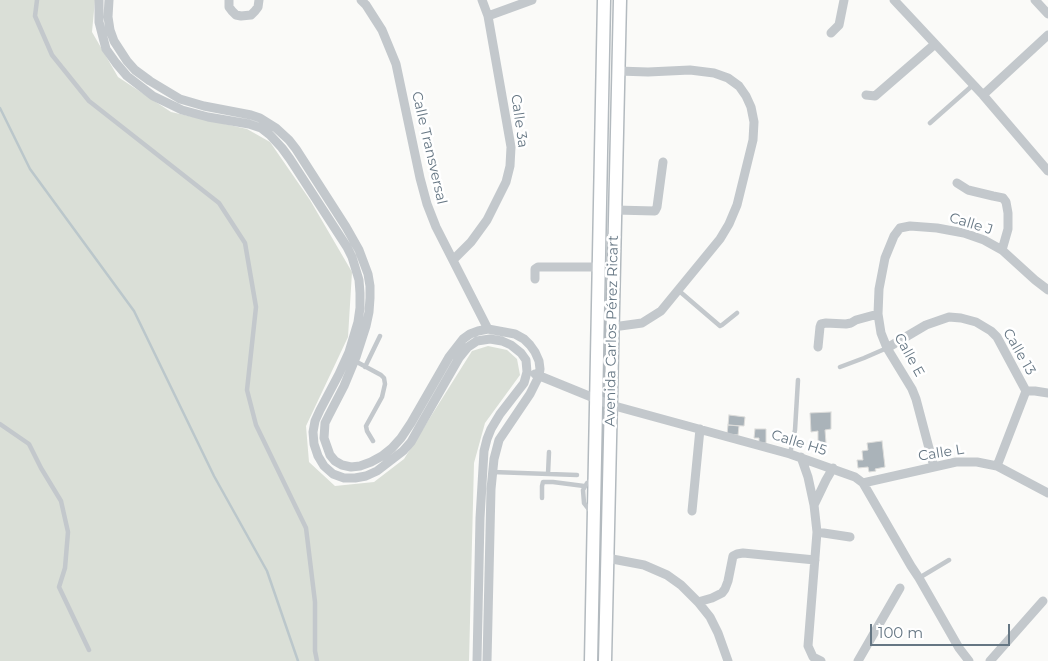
<!DOCTYPE html>
<html>
<head>
<meta charset="utf-8">
<style>
  body { margin:0 }
  #map { position:relative; width:1048px; height:661px; overflow:hidden; background:#fafaf8; font-family:Montserrat,sans-serif }
  canvas { display:block }
  .scale { position:absolute; left:870px; top:624px; width:140px; height:22px; box-sizing:border-box; border:2px solid #657683; border-top:0; padding-left:6px; font-size:15px; line-height:18px; white-space:nowrap; color:#657683; -webkit-text-stroke:4px #fff; paint-order:stroke }
</style>
</head>
<body>
<div id="map">
<canvas width="1048" height="661"></canvas>
<div class="scale">100 m</div>
</div>
<script>
const ctx = document.querySelector('canvas').getContext('2d');
ctx.lineJoin = 'round';
function fill(path, color) {
  ctx.fillStyle = color;
  ctx.fill(path, 'evenodd');
}
function toPath(rows) {
  const path = new Path2D();
  for (const r of rows) {
    path.moveTo(r[0], r[1]);
    for (let i = 2; i < r.length; i += 2) path.lineTo(r[i], r[i + 1]);
  }
  return path;
}
function stroke(path, color, width, dash) {
  ctx.strokeStyle = color;
  ctx.lineWidth = width;
  ctx.lineCap = dash ? 'butt' : 'round';
  ctx.setLineDash(dash || []);
  ctx.stroke(path);
}
function write(font, color, halo, rows, align = 'center') {
  ctx.font = font + ' Montserrat,sans-serif';
  ctx.lineWidth = 5;
  ctx.setLineDash([]);
  ctx.textBaseline = 'middle';
  ctx.strokeStyle = halo;
  ctx.fillStyle = color;
  for (const [text, x, y, turn = 0] of rows) {
    ctx.save();
    ctx.translate(x, y);
    ctx.rotate((+turn || 0) * Math.PI / 180);
    ctx.textAlign = isNaN(turn) ? turn : align;
    if (halo) ctx.strokeText(text, 0, 0);
    ctx.fillText(text, 0, 0);
    ctx.restore();
  }
}
const green = toPath([
  [0,0,95,0,92,32,118,77,171,112,247,129,270,142,310,200,352,272,348,337,306,426,309,462,335,486,374,482,404,459,472,351,488,346,507,350,517,359,520,375,485,423,474,463,469,661,0,661]
]);
const stream = toPath([
  [0,108,30,169,134,311,214,476,267,571,298,661]
]);
const building = toPath([
  [831,412,831,429,825,430,826,443,818,443,818,431,811,432,810,413,831,412],
  [729,415,745,417,744,426,728,425,729,415],
  [728,425,739,426,738,435,727,434,728,425],
  [755,429,766,429,766,443,759,443,759,438,754,438,755,429],
  [882,441,885,467,875,469,876,471,869,472,868,467,858,468,857,460,863,460,862,451,868,450,867,443,882,441]
]);
const service = toPath([
  [37,0,35,16,52,55,89,101,219,203,245,243,256,307,247,390,256,425,306,528,315,602,315,651,317,661],
  [930,123,973,85],
  [678,290,720,326,722,325,737,313],
  [355,361,381,375,384,378,385,384,382,397,366,426,367,431,373,441],
  [365,367,380,336],
  [840,367,864,358,887,348],
  [0,424,29,444,41,468,61,501,68,532,65,568,59,587,89,650],
  [790,454,795,430,798,380],
  [493,472,577,475],
  [548,474,549,452],
  [542,498,542,486,543,482,553,482,584,486],
  [591,512,584,503,583,490,587,483,593,479],
  [919,578,949,560]
]);
const minor = toPath([
  [99,0,99,22,106,49,116,63,127,76,153,96,182,110,208,117,249,124,261,128,270,135,282,148,290,159,347,247,352,257,359,280,360,293,360,308,358,322,349,352,339,374,320,410,315,421,313,432,314,444,318,456,324,466,333,474,344,478,355,478,366,476,377,471,403,451,411,442,420,426,459,358,468,347,477,341,490,339,502,341,511,345,521,353,526,360,527,372,524,383,500,414,491,429,487,439,484,451,480,518,477,661],
  [109,0,108,17,110,30,114,41,127,61,135,70,150,81,180,99,204,106,251,115,260,118,276,128,289,140,296,149,346,227,359,250,368,274,370,286,370,298,369,312,366,326,356,357,344,386,329,415,325,423,324,438,330,455,335,461,342,465,351,467,360,466,371,462,382,456,392,448,401,438,411,423,449,357,463,339,470,334,478,331,488,329,515,334,524,339,530,345,535,352,539,361,540,369,539,376,530,394,499,440,494,459,491,489,487,661],
  [229,0,229,7,232,11,236,15,241,16,251,15,255,11,258,7,259,0],
  [361,0,366,5,382,30,396,64,420,178,427,204,436,227,488,329],
  [894,0,983,95,1048,171],
  [1035,0,1048,14],
  [488,16,532,0],
  [831,33,839,25,844,0],
  [866,95,875,96,935,44],
  [983,95,1048,35],
  [957,183,968,190,993,196,1003,198,1006,202,1008,213,1008,229,1002,250],
  [615,210,655,211,657,207,663,162],
  [453,260,471,242,487,220,506,182,510,166,511,147,488,16,482,0],
  [535,279,535,269,538,267,598,267],
  [613,327,642,323,661,311,720,239,729,224,737,205,753,140,754,122,751,107,746,96,739,86,728,78,714,73,690,70,648,72,618,71],
  [818,347,820,327,821,324,826,323,846,324,851,323,856,320,878,314],
  [887,348,926,325,949,317,961,318,976,322,991,331,997,337,1026,391,997,466],
  [535,374,611,405,790,454,855,477,863,483,911,566,919,578,959,648,969,661],
  [1026,391,1035,391,1048,393],
  [801,457,808,477,814,505,817,532,808,646,813,657,821,661],
  [934,467,916,399,912,389,887,348,881,333,878,314,879,289,885,258,894,236,900,228,910,226,937,228,964,233,984,240,1002,250,1035,280,1048,290],
  [863,483,956,462,977,462,997,466,1048,493],
  [814,505,826,480,833,468],
  [692,511,700,429],
  [817,532,850,537],
  [607,558,644,565,667,575,681,585,698,602,710,617,718,633,728,661],
  [698,602,712,598,722,593,725,589,728,581,733,556,737,554,743,553,815,560],
  [858,661,900,588],
  [990,661,1043,601]
]);
const secondary = toPath([
  [591,661,604,0],
  [605,661,620,0]
]);
const streetNames = [
  ["Calle 3a",519,121,82],
  ["Calle Transversal",429,148,77],
  ["Calle J",971,224,17],
  ["Avenida Carlos Pérez Ricart",612,331,-89],
  ["Calle 13",1019,352,60],
  ["Calle E",909,355,61],
  ["Calle H5",799,443,17],
  ["Calle L",941,453,-9]
];
fill(green, '#dadfd7');
stroke(stream, '#bbc7cb', 2.5);
fill(building, '#aab3b9');
stroke(building, '#dcdcda', 1);
stroke(secondary, '#b3babf', 15);
stroke(service, '#c3c8cc', 4.5);
stroke(minor, '#c3c8cc', 9);
stroke(secondary, '#fff', 12);
write('14px', '#657683', '#fff', streetNames);
</script>
</body>
</html>
